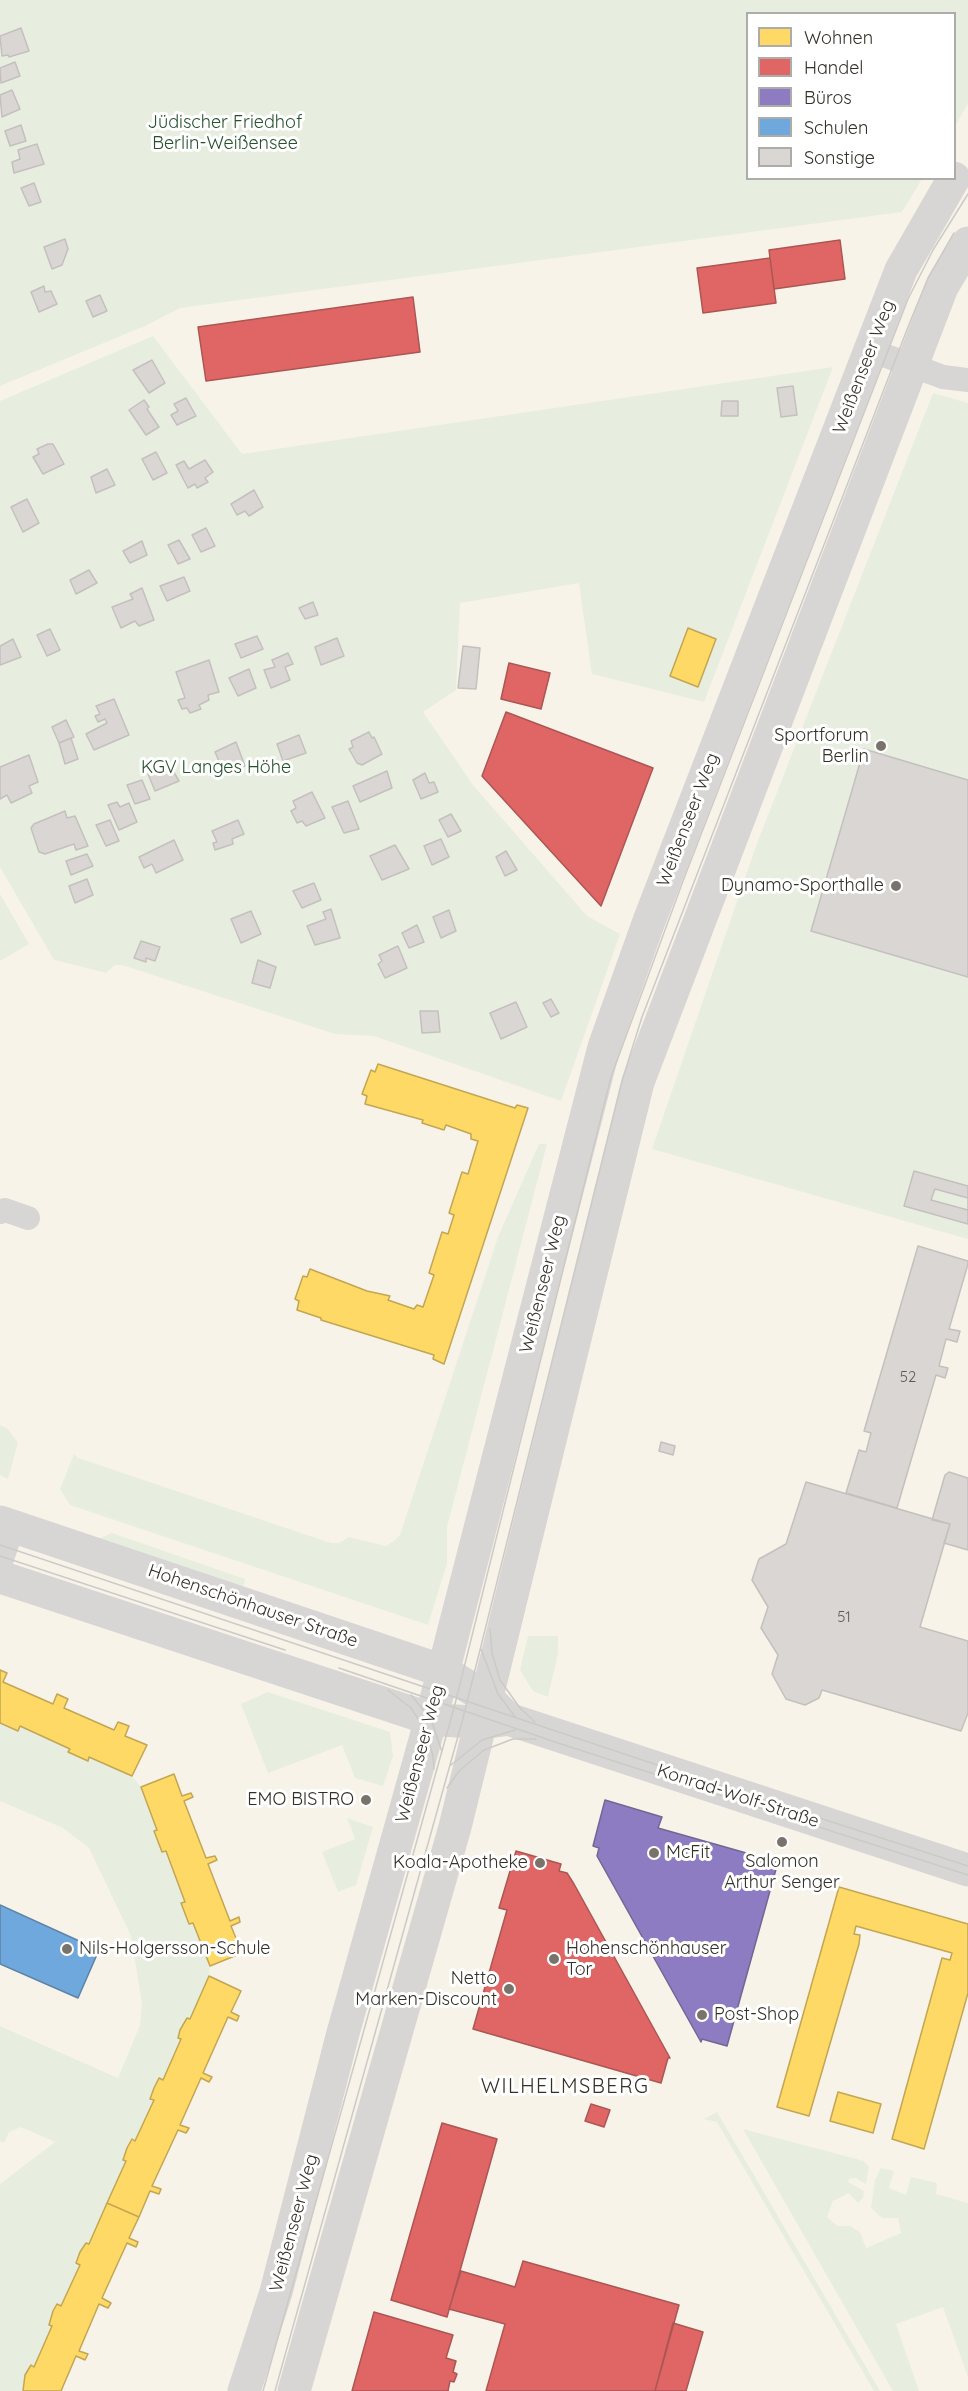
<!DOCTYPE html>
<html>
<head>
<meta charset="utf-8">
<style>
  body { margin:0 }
  #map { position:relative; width:968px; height:2391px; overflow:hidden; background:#f8f3e8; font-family:Quicksand,sans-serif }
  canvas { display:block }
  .legend { position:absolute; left:746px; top:12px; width:210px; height:168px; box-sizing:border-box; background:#fff; border:2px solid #adaca9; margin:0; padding:8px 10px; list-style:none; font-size:18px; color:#333028 }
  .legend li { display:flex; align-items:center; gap:12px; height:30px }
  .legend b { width:30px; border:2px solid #adaca9 }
</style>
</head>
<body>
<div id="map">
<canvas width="968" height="2391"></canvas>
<ul class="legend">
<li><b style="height:16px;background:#ffd966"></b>Wohnen</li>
<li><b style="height:16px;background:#e06666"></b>Handel</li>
<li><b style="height:16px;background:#8e7cc3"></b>Büros</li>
<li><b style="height:16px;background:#6fa8dc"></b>Schulen</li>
<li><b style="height:16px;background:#dad6d4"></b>Sonstige</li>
</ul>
</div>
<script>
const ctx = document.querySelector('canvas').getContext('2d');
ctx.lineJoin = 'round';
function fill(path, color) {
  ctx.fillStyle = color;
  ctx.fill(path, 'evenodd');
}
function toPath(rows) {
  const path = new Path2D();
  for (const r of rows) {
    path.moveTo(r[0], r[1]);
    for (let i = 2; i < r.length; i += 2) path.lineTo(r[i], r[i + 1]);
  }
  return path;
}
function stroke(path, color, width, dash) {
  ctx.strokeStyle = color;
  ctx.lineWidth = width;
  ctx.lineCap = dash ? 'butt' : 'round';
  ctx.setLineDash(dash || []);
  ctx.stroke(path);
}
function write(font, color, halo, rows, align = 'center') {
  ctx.font = font + ' Quicksand,sans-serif';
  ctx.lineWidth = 6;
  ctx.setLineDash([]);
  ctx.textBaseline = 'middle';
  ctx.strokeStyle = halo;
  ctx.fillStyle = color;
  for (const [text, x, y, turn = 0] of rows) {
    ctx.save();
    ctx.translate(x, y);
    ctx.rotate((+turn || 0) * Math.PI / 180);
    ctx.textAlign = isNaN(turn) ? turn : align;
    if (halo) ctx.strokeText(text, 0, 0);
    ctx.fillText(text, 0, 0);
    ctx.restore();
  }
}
const green = toPath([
  [0,0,968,0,968,104,955,126,954,14,748,14,748,178,922,179,902,212,180,308,145,326,0,386],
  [153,336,242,454,833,367,704,702,592,674,579,583,460,603,456,690,423,712,473,785,587,916,620,934,561,1101,374,1036,335,1034,122,965,115,965,106,973,54,960,0,867,0,401],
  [933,393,968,403,968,1239,652,1149,756,846],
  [0,894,29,944,0,961],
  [539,1144,547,1144,447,1527,447,1563,428,1625,70,1505,60,1489,74,1454,78,1458,331,1543,339,1543,349,1537,386,1546,394,1541,400,1535,498,1237],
  [0,1425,7,1428,18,1443,8,1479,0,1475],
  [112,1533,245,1579,243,1588,96,1540],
  [528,1636,558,1636,558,1653,548,1697,533,1691,520,1670],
  [268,1692,390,1732,393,1756,383,1786,355,1778,342,1745,268,1773,241,1704],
  [0,1723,18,1731,20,1726,70,1749,69,1753,87,1761,89,1757,132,1776,141,1787,157,1830,154,1832,162,1852,166,1851,185,1902,181,1904,189,1924,193,1923,210,1966,209,1976,190,2019,186,2018,180,2030,178,2038,181,2039,163,2080,159,2079,154,2088,150,2098,154,2100,135,2141,132,2140,127,2148,123,2160,126,2161,89,2244,85,2243,80,2252,77,2263,80,2265,61,2306,53,2311,49,2325,52,2326,34,2367,31,2366,25,2375,23,2391,0,2391,0,2184,55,2142,21,2127,9,2132,4,2143,0,2141,0,2026,118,2078,140,2025,142,2004,131,1936,89,1848,63,1828,0,1801],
  [347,1818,373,1827,356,1885,338,1892,322,1852,355,1839],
  [717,2112,880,2391,874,2391,717,2122,704,2119],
  [743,2129,864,2161,869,2167,866,2184,855,2178,849,2179,848,2182,864,2191,863,2198,858,2203,849,2193,833,2201,827,2217,837,2226,850,2226,860,2232,866,2248,901,2233,898,2218,882,2218,871,2208,875,2180,881,2168,894,2171,889,2188,906,2195,911,2177,937,2183,936,2194,968,2203,968,2377,943,2307,896,2324,919,2391,893,2391]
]);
const homes = toPath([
  [688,628,716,639,698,687,670,676,688,628],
  [378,1064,515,1108,517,1105,528,1108,444,1364,433,1359,434,1355,321,1320,321,1318,297,1310,299,1301,295,1299,303,1276,307,1277,310,1269,367,1291,390,1296,388,1300,414,1309,417,1305,423,1307,434,1275,429,1273,442,1232,448,1234,454,1215,449,1213,462,1172,468,1174,478,1141,471,1139,471,1134,446,1125,444,1130,422,1123,423,1120,365,1104,367,1096,362,1094,371,1070,375,1072,378,1064],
  [0,1670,7,1673,3,1682,53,1704,57,1694,68,1699,64,1708,114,1730,118,1722,129,1726,125,1736,147,1745,132,1776,89,1757,88,1761,68,1752,70,1749,20,1726,18,1731,0,1723,0,1670],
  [174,1774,182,1796,191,1793,193,1797,184,1801,206,1858,215,1856,217,1860,208,1864,230,1921,239,1917,240,1922,231,1926,242,1953,210,1966,193,1923,189,1924,181,1903,185,1902,166,1851,162,1852,154,1831,157,1830,141,1787,174,1774],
  [839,1887,968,1924,968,1993,924,2149,892,2139,942,1958,950,1960,952,1953,856,1926,854,1934,860,1935,859,1944,809,2116,777,2107,839,1887],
  [209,1976,241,1991,231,2012,239,2016,237,2021,228,2017,203,2073,212,2077,209,2082,201,2078,180,2125,189,2128,186,2133,178,2130,152,2186,161,2189,159,2194,150,2191,139,2217,107,2203,126,2161,123,2160,127,2148,132,2139,135,2141,154,2100,150,2099,154,2088,159,2078,163,2080,181,2039,178,2038,180,2030,187,2018,190,2019,209,1976],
  [838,2092,881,2104,873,2133,830,2121,838,2092],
  [107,2203,139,2217,129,2238,138,2242,136,2247,127,2243,102,2298,111,2303,108,2308,99,2304,79,2351,88,2354,85,2360,76,2356,61,2391,23,2391,25,2375,31,2365,34,2367,52,2326,49,2325,53,2311,57,2304,61,2306,80,2265,76,2263,80,2252,86,2243,89,2244,107,2203]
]);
const shops = toPath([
  [840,240,845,279,774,289,769,250,840,240],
  [770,258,776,303,703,313,697,268,770,258],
  [413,297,420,352,206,381,198,327,413,297],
  [509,663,550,673,541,709,501,699,509,663],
  [506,712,653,768,601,906,482,776,506,712],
  [516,1851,561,1864,559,1871,567,1873,574,1884,670,2058,668,2058,661,2083,473,2029,507,1910,499,1908,516,1851],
  [591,2104,610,2110,604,2127,585,2121,591,2104],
  [442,2123,497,2139,447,2317,391,2300,442,2123],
  [523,2261,679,2305,655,2391,486,2391,505,2324,449,2309,461,2271,515,2287,523,2261],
  [374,2312,453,2335,446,2358,456,2361,453,2372,457,2374,454,2382,450,2381,448,2391,352,2391,374,2312],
  [673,2323,703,2332,686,2391,655,2391,673,2323]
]);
const offices = toPath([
  [605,1800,662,1817,658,1828,778,1862,727,2046,702,2039,701,2042,597,1856,599,1848,593,1846,605,1800]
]);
const schools = toPath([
  [0,1905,99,1950,78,1998,0,1964,0,1905]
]);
const building = toPath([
  [21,28,29,51,9,57,8,55,2,56,0,36,21,28],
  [15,62,20,76,1,83,0,68,15,62],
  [12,90,20,109,2,117,0,95,12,90],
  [21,125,26,141,10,146,5,131,21,125],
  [37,144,44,164,14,173,12,162,20,159,18,150,37,144],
  [34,183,41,202,29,206,21,188,34,183],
  [65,239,68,249,62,265,52,269,44,247,65,239],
  [44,286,45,292,51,291,57,304,39,312,31,292,44,286],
  [100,295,107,311,93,317,86,301,100,295],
  [152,360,165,383,149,393,133,370,152,360],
  [793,386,797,415,781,417,777,388,793,386],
  [186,398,196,416,177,425,171,415,178,411,174,404,186,398],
  [144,400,149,407,147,409,159,427,146,435,129,410,144,400],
  [722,401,738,401,738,416,721,416,722,401],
  [48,444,53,444,64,464,43,474,33,457,39,454,37,449,48,444],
  [156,452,167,473,153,480,142,459,156,452],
  [205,460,213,472,205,478,208,482,197,488,195,484,188,488,176,465,184,461,189,469,205,460],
  [107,469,115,485,96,493,91,477,107,469],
  [254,490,263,507,249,516,245,511,237,515,231,504,254,490],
  [27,499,39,523,23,532,11,507,27,499],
  [206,528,215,546,201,552,192,535,206,528],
  [179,540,190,559,178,564,168,545,179,540],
  [142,541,147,555,130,563,123,551,142,541],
  [89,570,97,583,76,594,70,580,89,570],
  [184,577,190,591,167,601,160,586,184,577],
  [142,588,154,620,139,626,135,621,121,628,112,607,133,599,130,594,142,588],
  [313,602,318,615,305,619,299,608,313,602],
  [50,629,60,650,47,656,37,635,50,629],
  [257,636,263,649,241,658,235,644,257,636],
  [337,638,344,656,321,665,315,647,337,638],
  [13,639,21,657,0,665,0,646,13,639],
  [463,646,480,648,476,689,458,688,463,646],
  [288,653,293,664,285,667,290,680,271,688,264,670,275,667,272,660,288,653],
  [209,660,219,692,208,695,209,700,199,705,201,709,190,713,187,708,182,709,178,700,185,698,176,672,209,660],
  [249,669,256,688,238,696,229,678,249,669],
  [114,699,129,735,94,750,86,734,107,723,105,719,98,722,95,716,100,714,96,706,114,699],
  [66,720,74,737,59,743,52,727,66,720],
  [369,732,372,738,374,737,382,754,362,765,357,763,349,749,353,747,351,741,369,732],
  [299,735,306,753,283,761,277,744,299,735],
  [71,738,78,759,65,764,59,743,71,738],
  [236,742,245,766,224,773,215,752,236,742],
  [864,749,968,780,968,977,811,931,864,749],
  [29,755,38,782,29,786,32,793,11,803,7,795,0,799,0,767,29,755],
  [162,769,164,773,172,769,179,781,155,791,148,774,162,769],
  [387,771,392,788,360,802,353,786,387,771],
  [425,773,429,783,434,782,438,792,421,799,413,780,425,773],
  [142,780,150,799,135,804,127,785,142,780],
  [312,792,325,818,306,826,302,821,297,823,291,811,296,808,293,801,312,792],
  [348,801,359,829,344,833,332,807,348,801],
  [117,802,120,807,129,803,137,822,119,830,108,805,117,802],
  [65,811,67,818,75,816,88,846,76,850,74,844,45,854,39,852,31,828,34,824,65,811],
  [451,814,461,831,448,837,439,820,451,814],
  [110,820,119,841,106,846,96,825,110,820],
  [238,820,244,834,232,839,233,844,215,850,213,843,217,842,212,831,238,820],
  [441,839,449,857,432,865,424,846,441,839],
  [174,840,183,860,156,873,152,864,144,868,139,857,174,840],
  [395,845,409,869,382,880,370,856,395,845],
  [506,851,517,870,505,876,496,857,506,851],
  [87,854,93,866,71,875,66,861,87,854],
  [87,879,93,895,75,903,69,886,87,879],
  [314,883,321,900,302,908,293,891,314,883],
  [331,909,340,938,315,945,307,926,326,919,323,912,331,909],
  [449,910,456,931,441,938,433,917,449,910],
  [251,911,261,934,241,943,231,919,251,911],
  [417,925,424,942,409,948,402,933,417,925],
  [141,941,160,947,155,961,146,958,146,962,134,958,141,941],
  [398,946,407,968,385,978,378,964,382,961,379,955,398,946],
  [258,960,276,967,270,988,252,983,258,960],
  [551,999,559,1013,551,1017,543,1003,551,999],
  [516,1002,527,1027,501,1039,490,1013,516,1002],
  [420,1011,438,1011,440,1032,422,1033,420,1011],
  [914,1171,968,1186,968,1224,904,1206,914,1171],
  [935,1189,968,1198,968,1210,931,1200,935,1189],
  [918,1246,968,1261,968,1264,949,1329,960,1331,957,1342,946,1339,939,1366,948,1368,945,1378,936,1375,897,1508,846,1493,859,1450,866,1452,871,1433,864,1431,918,1246],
  [661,1442,675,1446,673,1455,659,1451,661,1442],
  [949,1472,968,1478,968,1550,944,1543,950,1524,932,1520,945,1475,949,1472],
  [806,1482,950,1524,920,1627,968,1641,968,1713,961,1731,822,1690,819,1698,805,1705,786,1699,772,1674,778,1655,761,1628,768,1607,752,1580,759,1559,786,1544,806,1482]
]);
const street = toPath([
  [870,350,943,377,968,380],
  [0,1212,5,1210,28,1218],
  [0,1565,13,1526]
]);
const secondary = toPath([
  [0,1522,443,1671,488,1699,508,1719,968,1870],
  [0,1577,431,1719,482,1723,503,1720],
  [244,2391,276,2292,343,2033,431,1719,604,1047,649,921,901,270,954,178],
  [294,2391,455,1827,638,1082,942,287,968,243]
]);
const tram = toPath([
  [0,1545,693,1777,968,1866],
  [0,1556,285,1650],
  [490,1629,492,1653,500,1680,520,1708,535,1722],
  [481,1649,498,1694,516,1718],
  [339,1668,561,1744,968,1875],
  [388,1690,411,1708,425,1729,433,1756,434,1769],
  [411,1695,431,1719,442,1752],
  [451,1765,482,1740,515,1730],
  [447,1788,459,1771,484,1750,513,1739,536,1739],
  [263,2391,454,1708,611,1077,683,881,908,299,933,250,968,194],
  [275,2391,462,1722,622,1081,642,1017,908,327,928,278,954,233]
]);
const markers = [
  [881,746,6,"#78746b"],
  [896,886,6,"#78746b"],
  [366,1800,6,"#78746b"],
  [782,1842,6,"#78746b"],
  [654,1853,6,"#78746b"],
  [540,1863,6,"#78746b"],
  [67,1949,6,"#78746b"],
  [554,1959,6,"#78746b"],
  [509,1989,6,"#78746b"],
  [702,2015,6,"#78746b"]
];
const numberNames = [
  ["52",908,1377],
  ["51",844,1617]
];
const parkNames = [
  ["Jüdischer Friedhof",225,123],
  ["Berlin-Weißensee",225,144],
  ["KGV Langes Höhe",216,768]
];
const streetNames = [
  ["Weißenseer Weg",864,367,-69],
  ["Weißenseer Weg",688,820,-69],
  ["Weißenseer Weg",543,1284,-76],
  ["Hohenschönhauser Straße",253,1606,19],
  ["Weißenseer Weg",420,1754,-75],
  ["Konrad-Wolf-Straße",738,1796,18],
  ["Weißenseer Weg",294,2223,-75]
];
const poiNames = [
  ["Sportforum",869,736],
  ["Berlin",869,757],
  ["Dynamo-Sporthalle",884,886],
  ["EMO BISTRO",354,1800],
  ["McFit",666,1853,"left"],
  ["Salomon",782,1862,"center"],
  ["Arthur Senger",782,1883,"center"],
  ["Koala-Apotheke",528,1863],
  ["Nils-Holgersson-Schule",79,1949,"left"],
  ["Hohenschönhauser",566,1949,"left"],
  ["Tor",566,1970,"left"],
  ["Netto",497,1979],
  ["Marken-Discount",497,2000],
  ["Post-Shop",714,2015,"left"]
];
const neighbourhoodNames = [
  ["WILHELMSBERG",565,2087]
];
fill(green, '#e7eee0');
fill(homes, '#ffd966');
stroke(homes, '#c2a653', 1.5);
fill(shops, '#e06666');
stroke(shops, '#ac5653', 1.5);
fill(offices, '#8e7cc3');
stroke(offices, '#736594', 1.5);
fill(schools, '#6fa8dc');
stroke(schools, '#5d84a6', 1.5);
fill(building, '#dad6d4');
stroke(building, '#c4c0be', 1.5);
stroke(street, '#d8d6d4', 24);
stroke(secondary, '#d8d6d4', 33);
stroke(tram, '#cccac7', 1.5);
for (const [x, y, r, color] of markers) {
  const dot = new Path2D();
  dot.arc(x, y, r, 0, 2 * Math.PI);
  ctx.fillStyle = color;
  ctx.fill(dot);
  stroke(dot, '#fff', 2);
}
write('15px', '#5d5a53', null, numberNames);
write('18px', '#27512d', '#fff', parkNames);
write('18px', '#333028', '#fff', streetNames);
write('18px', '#333028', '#fff', poiNames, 'right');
ctx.letterSpacing = '1.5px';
write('20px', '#333028', '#fff', neighbourhoodNames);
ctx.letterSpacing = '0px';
</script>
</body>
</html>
